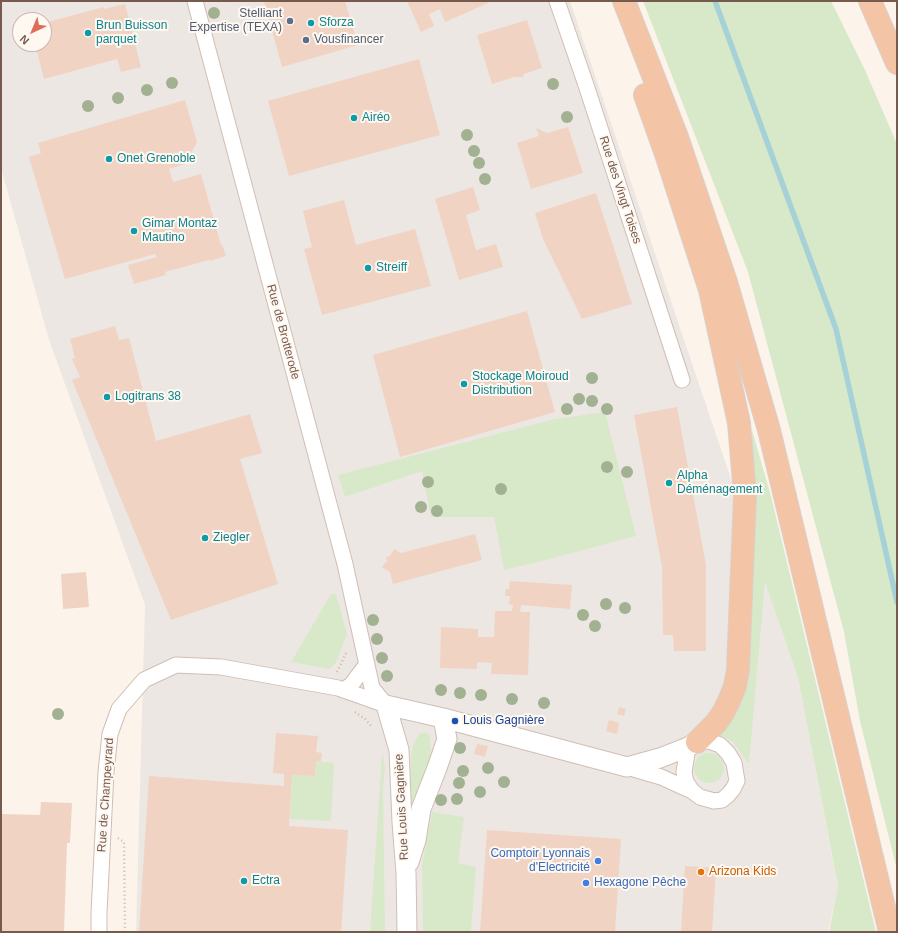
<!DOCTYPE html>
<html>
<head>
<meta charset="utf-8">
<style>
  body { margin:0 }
  #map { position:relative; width:898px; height:933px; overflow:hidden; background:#fcf4eb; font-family:Arial,sans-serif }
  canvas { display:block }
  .frame { position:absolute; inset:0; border:2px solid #765a4e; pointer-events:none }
  .north { position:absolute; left:12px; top:12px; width:40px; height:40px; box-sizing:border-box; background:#fef8f1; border:1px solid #c8b9b0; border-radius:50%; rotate:224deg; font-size:11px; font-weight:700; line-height:16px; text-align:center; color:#765a4e }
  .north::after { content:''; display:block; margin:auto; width:14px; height:18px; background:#de6e57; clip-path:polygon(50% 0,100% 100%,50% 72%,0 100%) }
</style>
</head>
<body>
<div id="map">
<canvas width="898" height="933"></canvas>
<div class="frame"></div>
<div class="north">N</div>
</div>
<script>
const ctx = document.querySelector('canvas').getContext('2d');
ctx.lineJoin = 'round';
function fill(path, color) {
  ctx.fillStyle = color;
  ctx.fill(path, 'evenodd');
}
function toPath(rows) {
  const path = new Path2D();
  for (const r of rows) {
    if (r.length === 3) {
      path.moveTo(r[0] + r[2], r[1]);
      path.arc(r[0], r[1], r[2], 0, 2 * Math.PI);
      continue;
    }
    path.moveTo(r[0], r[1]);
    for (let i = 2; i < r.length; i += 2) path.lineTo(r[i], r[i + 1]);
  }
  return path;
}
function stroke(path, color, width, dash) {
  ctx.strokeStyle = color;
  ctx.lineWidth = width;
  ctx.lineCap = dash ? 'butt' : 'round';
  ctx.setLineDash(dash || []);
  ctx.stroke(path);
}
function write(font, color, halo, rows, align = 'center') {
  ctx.font = font + ' Arial,sans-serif';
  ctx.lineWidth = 4;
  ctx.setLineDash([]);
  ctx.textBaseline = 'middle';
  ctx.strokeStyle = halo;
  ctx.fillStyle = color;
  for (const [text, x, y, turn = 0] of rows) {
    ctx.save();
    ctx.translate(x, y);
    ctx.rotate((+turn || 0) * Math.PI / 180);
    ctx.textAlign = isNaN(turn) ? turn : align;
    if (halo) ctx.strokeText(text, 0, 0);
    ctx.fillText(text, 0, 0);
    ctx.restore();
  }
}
const industrial = toPath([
  [1,1,570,1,798,678,838,887,828,932,136,932,145,605,49,340,1,168],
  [20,20,44,20,44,44,20,44]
]);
const green = toPath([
  [643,1,831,1,865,70,897,144,897,870,860,721,844,632,748,272],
  [605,412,636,536,538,562,504,570,494,517,431,517,422,471,345,497,338,475,555,419],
  [752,430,771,496,876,932,829,932,838,886,798,678,765,582,749,764,733,742,716,733,730,718],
  [331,594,336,594,347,634,336,663,329,669,291,662],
  [426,732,430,736,431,759,410,816,411,756,413,745,419,734],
  [709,768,15],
  [382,753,385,766,383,789,385,932,370,932],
  [316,761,334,763,331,821,290,819,292,775,315,776],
  [432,812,464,817,458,863,476,867,471,932,423,932,422,865]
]);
const stream = toPath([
  [715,1,836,329,897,602]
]);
const building = toPath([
  [264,1,345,1,358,45,282,67],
  [407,1,487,1,488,3,445,22,440,9,429,14,434,26,421,32],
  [125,4,141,67,121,72,117,59,44,79,35,44,44,44,44,23,104,7,104,9],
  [527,20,542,68,524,74,523,77,514,77,492,84,477,35],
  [419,59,440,135,289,176,268,101],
  [185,100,197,142,185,164,169,169,173,182,201,174,221,245,222,244,226,256,210,261,209,260,165,272,166,275,134,284,128,265,157,257,155,254,65,279,29,157,41,153,38,143],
  [568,127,583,173,531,189,517,143,539,136,536,128,547,133],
  [473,187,480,210,466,215,476,250,496,244,503,267,459,280,435,199],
  [596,193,632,304,582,319,543,239,535,213],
  [344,200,356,245,415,229,431,286,322,315,304,249,312,247,303,211],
  [527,311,555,412,400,457,373,355],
  [115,326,119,340,129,338,156,441,250,414,262,453,240,459,278,584,171,620,72,380,80,377,72,359,75,358,70,339],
  [677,407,706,565,706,651,674,651,673,635,663,635,662,567,634,415],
  [475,534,482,560,393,584,390,572,382,567,387,561,386,557,390,556,394,549,401,553],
  [86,572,89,607,63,609,61,574],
  [510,581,572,585,570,609,521,605,520,612,530,612,528,675,491,674,492,663,477,662,477,669,440,668,441,627,478,629,478,637,494,637,495,611,512,611,513,605,509,604,510,596,505,596,506,589,509,589],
  [619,707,626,709,624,716,617,714],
  [609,720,619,723,617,734,606,731],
  [276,733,318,736,316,752,322,753,321,761,316,761,315,776,292,775,289,826,348,830,341,932,139,932,149,776,284,786,284,774,273,773],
  [477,744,488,746,485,757,474,754],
  [41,802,72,803,70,843,67,843,64,932,1,932,1,814,40,815],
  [487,830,621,839,615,932,480,932],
  [685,866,716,868,712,932,681,932]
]);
const path = toPath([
  [337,672,347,651],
  [355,712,365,719,372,727],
  [118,838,124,842,125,932]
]);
const minor = toPath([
  [195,1,345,564,372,688,386,705],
  [557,1,586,85,682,380],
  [343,690,351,685,367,664],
  [688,747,684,772,686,782,692,791,700,797,714,801,722,800,728,795,733,789,737,781,734,763,728,753,720,745,709,741,697,742],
  [627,767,661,777,692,791],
  [99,932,99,913,106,772,110,734,119,709,144,680,176,665,221,667,338,688,386,705]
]);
const tertiary = toPath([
  [409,862,416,840,421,809,437,768,447,739,443,718],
  [407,932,406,873,402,822,399,750,386,705,443,718,627,767,660,758,688,747,697,742]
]);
const trunk = toPath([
  [624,1,677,137,726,282,769,430,890,932],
  [870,1,897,63],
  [645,95,667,157,710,290,739,423,745,495,738,670,735,686,729,701,723,713,716,723,697,742]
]);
const trees = [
  [214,13],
  [172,83],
  [553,84],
  [147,90],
  [118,98],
  [88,106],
  [567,117],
  [467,135],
  [474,151],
  [479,163],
  [485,179],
  [592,378],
  [579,399],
  [592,401],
  [567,409],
  [607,409],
  [607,467],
  [627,472],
  [428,482],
  [501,489],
  [421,507],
  [437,511],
  [606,604],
  [625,608],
  [583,615],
  [373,620],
  [595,626],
  [377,639],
  [382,658],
  [387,676],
  [441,690],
  [460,693],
  [481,695],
  [512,699],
  [544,703],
  [58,714],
  [460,748],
  [488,768],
  [463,771],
  [504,782],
  [459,783],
  [480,792],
  [457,799],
  [441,800]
];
const markers = [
  [290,21,4,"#5c6f8a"],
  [311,23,4,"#0f9aa8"],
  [88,33,4,"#0f9aa8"],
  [306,40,4,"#5c6f8a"],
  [354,118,4,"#0f9aa8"],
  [109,159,4,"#0f9aa8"],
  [134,231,4,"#0f9aa8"],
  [368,268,4,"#0f9aa8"],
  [464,384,4,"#0f9aa8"],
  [107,397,4,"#0f9aa8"],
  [669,483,4,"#0f9aa8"],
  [205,538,4,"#0f9aa8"],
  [455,721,4,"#1a4fb4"],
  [598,861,4,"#3f7fe0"],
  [701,872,4,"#e8710a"],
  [244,881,4,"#0f9aa8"],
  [586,883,4,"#3f7fe0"]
];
const serviceNames = [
  ["Stelliant",282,14],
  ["Expertise (TEXA)",282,28],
  ["Vousfinancer",314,40,"left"]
];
const cultureNames = [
  ["Sforza",319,23],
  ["Brun Buisson",96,26],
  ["parquet",96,40],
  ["Airéo",362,118],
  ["Onet Grenoble",117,159],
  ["Gimar Montaz",142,224],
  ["Mautino",142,238],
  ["Streiff",376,268],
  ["Stockage Moiroud",472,377],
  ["Distribution",472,391],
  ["Logitrans 38",115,397],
  ["Alpha",677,476],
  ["Déménagement",677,490],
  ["Ziegler",213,538],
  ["Ectra",252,881]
];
const streetNames = [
  ["Rue des Vingt Toises",620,190,72],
  ["Rue de Brotterode",283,332,75],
  ["Rue de Champeyrard",106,795,-86],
  ["Rue Louis Gagnière",402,807,-93]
];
const transitNames = [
  ["Louis Gagnière",463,721]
];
const shopNames = [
  ["Comptoir Lyonnais",590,854],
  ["d'Electricité",590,868],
  ["Hexagone Pêche",594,883,"left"]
];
const foodNames = [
  ["Arizona Kids",709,872]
];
fill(industrial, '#ede7e3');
fill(green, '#d8e9c9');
stroke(stream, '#a6d1d6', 5.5);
fill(building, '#f0d3c3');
stroke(minor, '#d0beb3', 17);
stroke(tertiary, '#d0beb3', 21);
stroke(trunk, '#d9d1cd', 24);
stroke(path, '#d5b6a6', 2.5, [1, 3]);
stroke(minor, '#fff', 15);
stroke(tertiary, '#fff', 19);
stroke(trunk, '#f4c4a6', 22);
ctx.fillStyle = '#a2b191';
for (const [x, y] of trees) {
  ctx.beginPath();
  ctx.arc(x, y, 6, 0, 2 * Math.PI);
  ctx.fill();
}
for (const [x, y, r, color] of markers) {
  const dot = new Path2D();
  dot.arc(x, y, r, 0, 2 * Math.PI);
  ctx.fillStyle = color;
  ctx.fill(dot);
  stroke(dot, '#fef8f1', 1.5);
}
write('12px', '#4e5e75', '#fef8f1', serviceNames, 'right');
write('12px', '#0d838f', '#fef8f1', cultureNames, 'left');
write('12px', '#765a4e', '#fef8f1', streetNames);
write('12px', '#164399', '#fef8f1', transitNames, 'left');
write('12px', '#366cbe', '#fef8f1', shopNames, 'right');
write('12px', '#c56008', '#fef8f1', foodNames, 'left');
</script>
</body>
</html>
